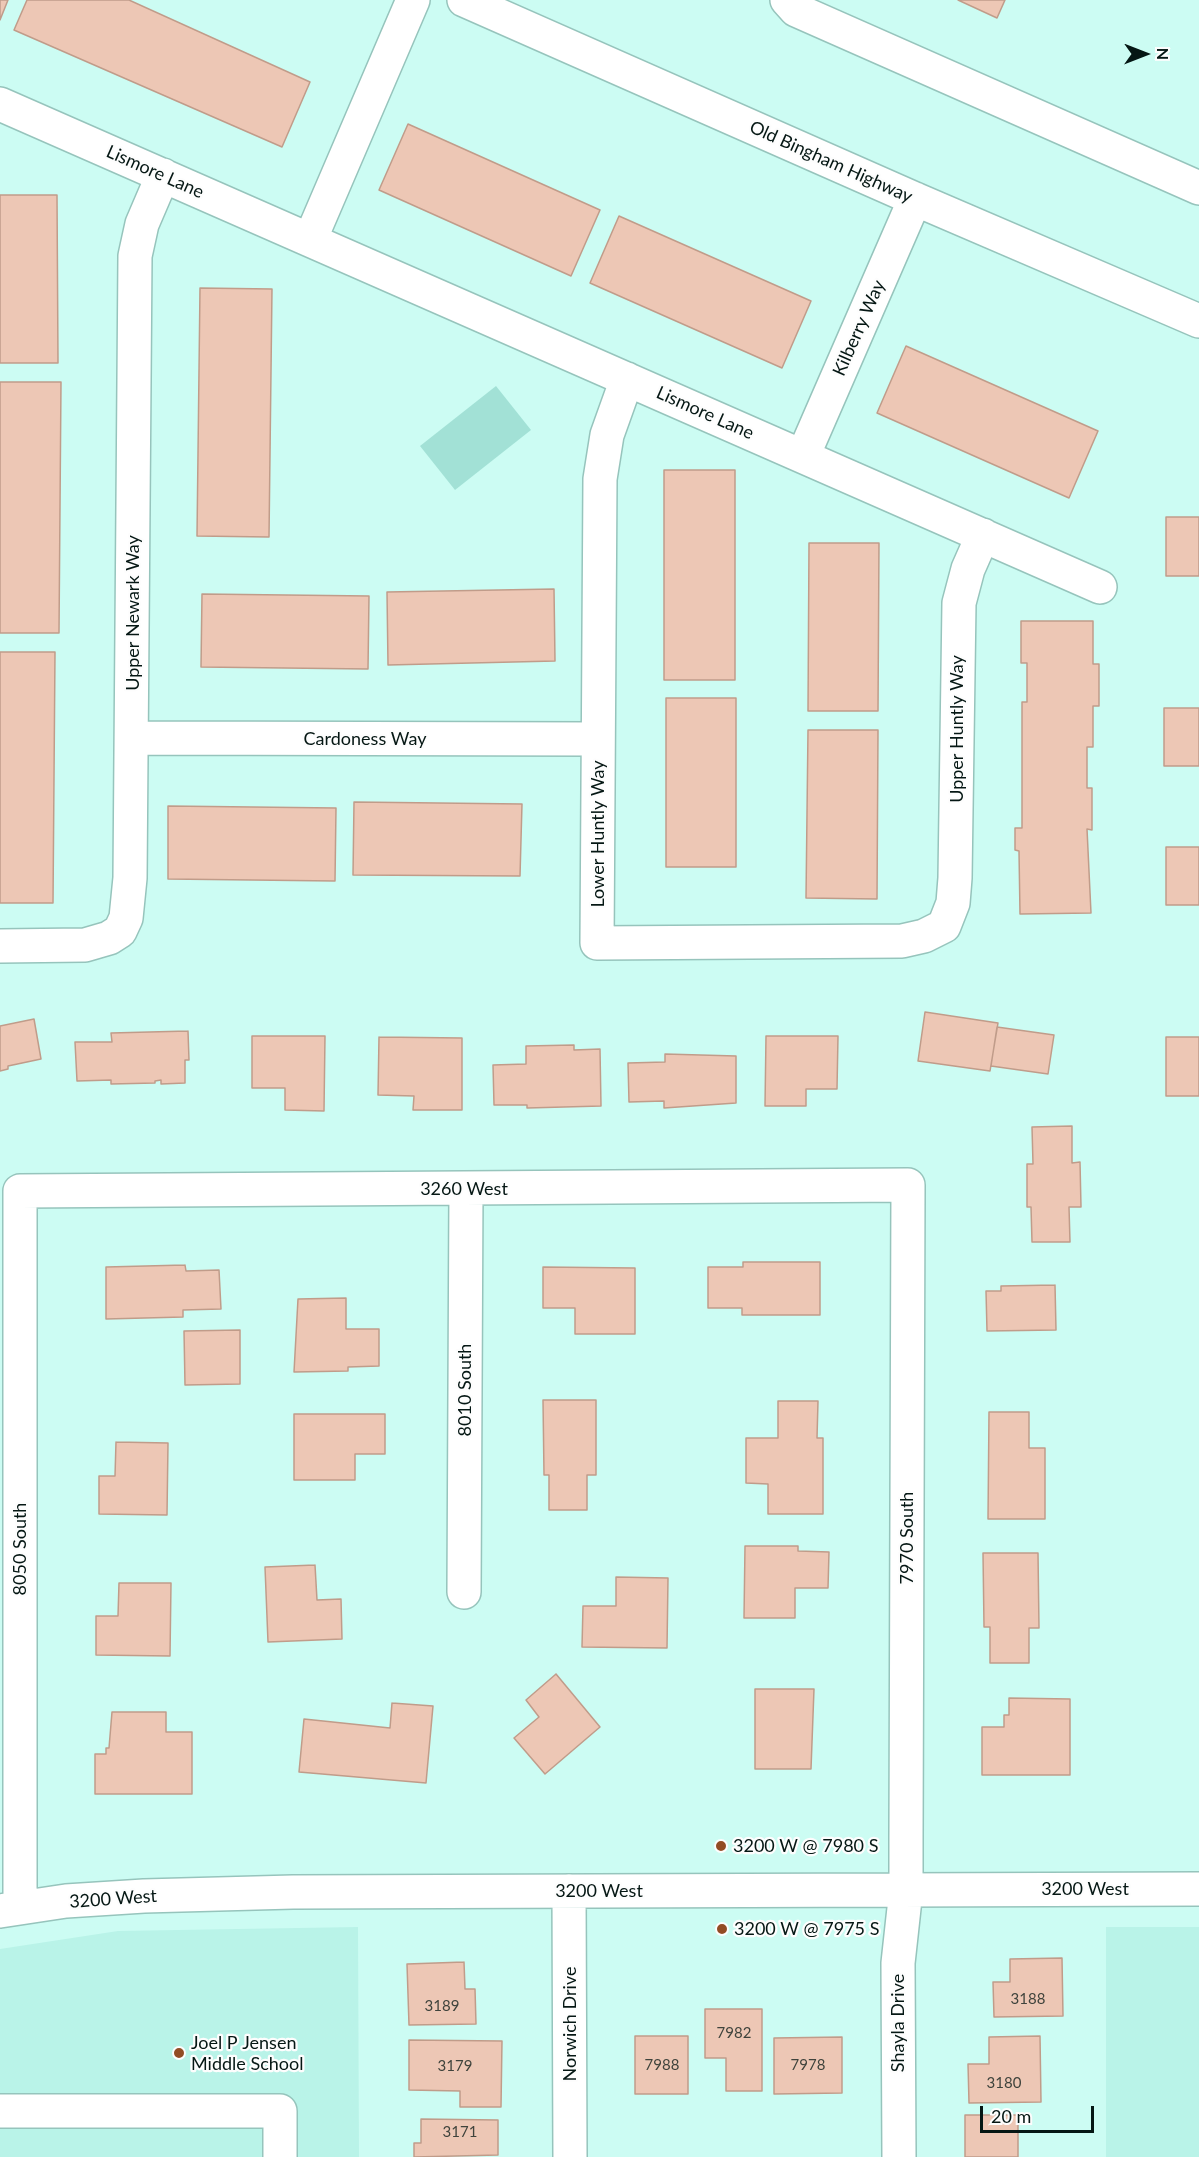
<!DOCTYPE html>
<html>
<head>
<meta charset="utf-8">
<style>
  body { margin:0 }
  #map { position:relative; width:1199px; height:2157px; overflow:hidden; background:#ccfcf3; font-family:Lato,sans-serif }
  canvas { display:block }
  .north { position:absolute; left:1115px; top:24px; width:60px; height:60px; -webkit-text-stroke:4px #fdfdfd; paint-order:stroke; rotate:90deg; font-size:16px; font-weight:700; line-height:24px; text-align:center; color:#051714 }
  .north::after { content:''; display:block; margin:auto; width:21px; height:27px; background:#051714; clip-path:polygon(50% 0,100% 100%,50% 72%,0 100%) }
  .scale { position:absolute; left:980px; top:2106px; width:114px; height:27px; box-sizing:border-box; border:3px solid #051714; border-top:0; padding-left:8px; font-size:18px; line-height:21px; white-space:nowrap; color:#051714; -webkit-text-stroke:4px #fdfdfd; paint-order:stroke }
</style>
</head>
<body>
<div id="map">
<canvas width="1199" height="2157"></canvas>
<div class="north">N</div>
<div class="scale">20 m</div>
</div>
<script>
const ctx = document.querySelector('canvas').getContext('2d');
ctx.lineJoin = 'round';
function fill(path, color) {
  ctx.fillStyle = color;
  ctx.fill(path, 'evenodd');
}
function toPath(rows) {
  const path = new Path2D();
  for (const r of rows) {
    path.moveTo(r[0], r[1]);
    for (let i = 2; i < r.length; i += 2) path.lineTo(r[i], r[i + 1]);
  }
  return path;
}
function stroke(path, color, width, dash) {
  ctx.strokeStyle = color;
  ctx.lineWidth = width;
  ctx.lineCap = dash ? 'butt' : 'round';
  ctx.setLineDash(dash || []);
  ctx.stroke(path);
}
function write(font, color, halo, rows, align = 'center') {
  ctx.font = font + ' Lato,sans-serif';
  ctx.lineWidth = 4.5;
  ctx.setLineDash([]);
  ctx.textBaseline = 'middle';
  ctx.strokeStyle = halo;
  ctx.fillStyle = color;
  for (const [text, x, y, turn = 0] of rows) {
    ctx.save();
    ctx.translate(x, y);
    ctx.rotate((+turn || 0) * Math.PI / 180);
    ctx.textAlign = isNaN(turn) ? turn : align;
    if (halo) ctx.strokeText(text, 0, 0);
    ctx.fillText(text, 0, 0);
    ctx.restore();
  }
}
const built = toPath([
  [358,1927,359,2157,0,2157,0,1949,118,1931],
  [1106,1927,1199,1927,1199,2157,1106,2157]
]);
const green = toPath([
  [496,386,531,430,455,490,420,446]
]);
const building = toPath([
  [0,0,8,0,0,20,0,0],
  [27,0,129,0,310,82,282,147,14,30,27,0],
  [958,0,1005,0,997,18,958,0],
  [408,124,600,210,571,276,379,190,408,124],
  [0,195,57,195,58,363,0,363,0,195],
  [619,216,811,301,782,368,590,283,619,216],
  [200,288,272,289,269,537,197,536,200,288],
  [906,346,1098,431,1069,498,877,413,906,346],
  [0,382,61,382,59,633,0,633,0,382],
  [664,470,735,470,735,680,664,680,664,470],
  [1166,517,1199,517,1199,576,1166,576,1166,517],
  [809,543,879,543,878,711,808,711,809,543],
  [554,589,555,661,388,665,387,592,554,589],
  [202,594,369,596,368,669,201,667,202,594],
  [1021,621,1093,621,1093,664,1099,664,1099,706,1093,706,1093,747,1087,747,1087,788,1092,788,1092,830,1087,829,1091,913,1020,914,1019,851,1015,850,1015,828,1022,828,1022,702,1027,702,1027,663,1021,663,1021,621],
  [0,652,55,652,53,903,0,903,0,652],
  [666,698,736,698,736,867,666,867,666,698],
  [1164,708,1199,708,1199,766,1164,766,1164,708],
  [808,730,878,730,877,899,806,898,808,730],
  [354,802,522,804,520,876,353,875,354,802],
  [168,806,336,808,335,881,168,879,168,806],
  [1166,847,1199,847,1199,905,1166,905,1166,847],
  [925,1012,998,1023,990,1071,918,1061,925,1012],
  [34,1019,41,1059,8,1066,8,1069,0,1071,0,1026,34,1019],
  [997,1027,1054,1035,1048,1074,991,1066,997,1027],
  [188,1031,189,1060,185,1060,185,1083,161,1084,161,1080,155,1081,155,1083,111,1084,111,1080,77,1081,75,1042,112,1042,111,1033,188,1031],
  [252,1036,325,1036,324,1111,285,1110,285,1088,252,1088,252,1036],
  [766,1036,838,1036,837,1089,806,1089,806,1106,765,1106,766,1036],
  [379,1037,462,1038,462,1110,413,1110,414,1096,378,1095,379,1037],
  [1166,1037,1199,1037,1199,1096,1166,1096,1166,1037],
  [574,1045,574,1050,600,1049,601,1106,527,1108,527,1105,494,1105,493,1065,526,1064,526,1046,574,1045],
  [665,1054,736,1056,736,1103,664,1108,664,1101,629,1102,628,1063,665,1062,665,1054],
  [1072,1126,1072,1163,1080,1162,1081,1207,1069,1207,1070,1242,1032,1242,1031,1207,1027,1207,1027,1164,1033,1164,1032,1127,1072,1126],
  [743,1262,820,1262,820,1315,742,1315,742,1308,708,1308,708,1267,743,1267,743,1262],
  [185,1265,186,1271,219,1270,221,1309,183,1310,183,1317,106,1319,106,1267,185,1265],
  [543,1267,635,1268,635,1334,575,1334,575,1308,543,1308,543,1267],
  [1055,1285,1056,1330,987,1331,986,1291,1001,1291,1001,1286,1055,1285],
  [346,1298,346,1329,379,1329,379,1366,348,1367,348,1371,294,1372,298,1299,346,1298],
  [240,1330,240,1384,185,1385,184,1331,240,1330],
  [543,1400,596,1400,596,1475,587,1475,587,1510,549,1510,549,1475,544,1475,543,1400],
  [778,1401,818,1401,817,1438,823,1438,823,1514,768,1514,768,1484,746,1483,746,1438,778,1438,778,1401],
  [989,1412,1029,1412,1029,1448,1045,1448,1045,1519,988,1519,989,1412],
  [294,1414,385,1414,385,1454,355,1454,355,1480,294,1480,294,1414],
  [116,1442,168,1443,167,1515,99,1514,99,1476,115,1476,116,1442],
  [745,1546,798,1546,798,1551,829,1552,828,1588,795,1588,795,1618,744,1618,745,1546],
  [983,1553,1038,1553,1039,1628,1029,1628,1029,1663,990,1663,990,1627,984,1627,983,1553],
  [315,1565,317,1600,341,1599,342,1639,268,1642,265,1567,315,1565],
  [616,1577,668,1578,667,1648,582,1647,583,1606,616,1606,616,1577],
  [119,1583,171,1583,170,1656,96,1655,96,1616,118,1616,119,1583],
  [556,1674,600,1727,545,1774,514,1738,539,1717,526,1700,556,1674],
  [755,1689,814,1689,811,1769,755,1769,755,1689],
  [1009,1698,1070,1699,1070,1775,982,1775,982,1727,1004,1727,1004,1715,1009,1715,1009,1698],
  [392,1703,433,1706,426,1783,299,1772,304,1719,390,1728,392,1703],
  [112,1712,166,1712,166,1732,192,1732,192,1794,95,1794,95,1754,106,1754,106,1748,109,1748,112,1712],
  [1062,1958,1063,2016,994,2017,993,1982,1010,1982,1010,1959,1062,1958],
  [464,1962,465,1989,475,1989,476,2024,409,2025,407,1964,464,1962],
  [705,2009,762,2009,762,2091,726,2091,726,2058,705,2058,705,2009],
  [635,2036,688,2036,688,2094,635,2094,635,2036],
  [1040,2036,1041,2102,969,2103,968,2064,989,2064,989,2037,1040,2036],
  [842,2037,842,2093,774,2094,774,2038,842,2037],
  [409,2040,502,2041,501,2107,460,2107,460,2091,409,2090,409,2040],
  [965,2115,1018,2115,1018,2157,965,2157,965,2115],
  [421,2119,498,2120,498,2155,414,2157,414,2143,421,2143,421,2119]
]);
const minor = toPath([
  [464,0,915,199,1199,321],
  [787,0,796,10,1199,188],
  [0,104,1100,587],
  [310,240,413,0],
  [627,379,607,435,600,479,597,943,902,941,924,936,944,926,953,903,955,878,959,603,968,569,983,535],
  [803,456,915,199],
  [132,738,598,739],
  [0,946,85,945,109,938,120,931,126,918,130,878,135,256,142,224,163,175],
  [464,1592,466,1189],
  [569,1891,570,2157],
  [20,1907,20,1191,908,1185,906,1835,906,1890,898,1963,899,2157],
  [0,1911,66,1901,144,1896,293,1892,1199,1889],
  [0,2111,280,2111,280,2157]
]);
const markers = [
  [721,1846,6,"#924c24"],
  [722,1929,6,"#924c24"],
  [179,2053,6,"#924c24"]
];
const numberNames = [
  ["3188",1028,1999],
  ["3189",442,2006],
  ["7982",734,2033],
  ["7988",662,2065],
  ["7978",808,2065],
  ["3179",455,2066],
  ["3180",1004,2083],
  ["3171",460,2132]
];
const streetNames = [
  ["Old Bingham Highway",831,162,24],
  ["Lismore Lane",155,172,24],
  ["Kilberry Way",859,328,-66],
  ["Lismore Lane",705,413,24],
  ["Upper Newark Way",133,613,-90],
  ["Upper Huntly Way",957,729,-90],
  ["Cardoness Way",365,739],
  ["Lower Huntly Way",598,834,-90],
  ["3260 West",464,1189],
  ["8010 South",465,1390,-90],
  ["7970 South",907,1538,-90],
  ["8050 South",20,1549,-90],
  ["3200 West",1085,1889],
  ["3200 West",599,1891],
  ["3200 West",113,1899,-4],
  ["Shayla Drive",898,2023,-90],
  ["Norwich Drive",570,2024,-90]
];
const poiNames = [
  ["3200 W @ 7980 S",733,1846],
  ["3200 W @ 7975 S",734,1929],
  ["Joel P Jensen",191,2043],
  ["Middle School",191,2064]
];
fill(built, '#b9f3e8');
fill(green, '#a2e1d6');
fill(building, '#edc7b5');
stroke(building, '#c09c8a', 1.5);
stroke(minor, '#96c4bc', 36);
stroke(minor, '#fff', 33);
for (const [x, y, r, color] of markers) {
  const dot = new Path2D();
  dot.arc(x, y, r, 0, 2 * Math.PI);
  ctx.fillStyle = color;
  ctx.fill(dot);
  stroke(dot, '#fdfdfd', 2);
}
write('15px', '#3f433c', null, numberNames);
write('18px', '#051714', '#fdfdfd', streetNames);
write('18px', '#051714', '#fdfdfd', poiNames, 'left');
</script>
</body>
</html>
